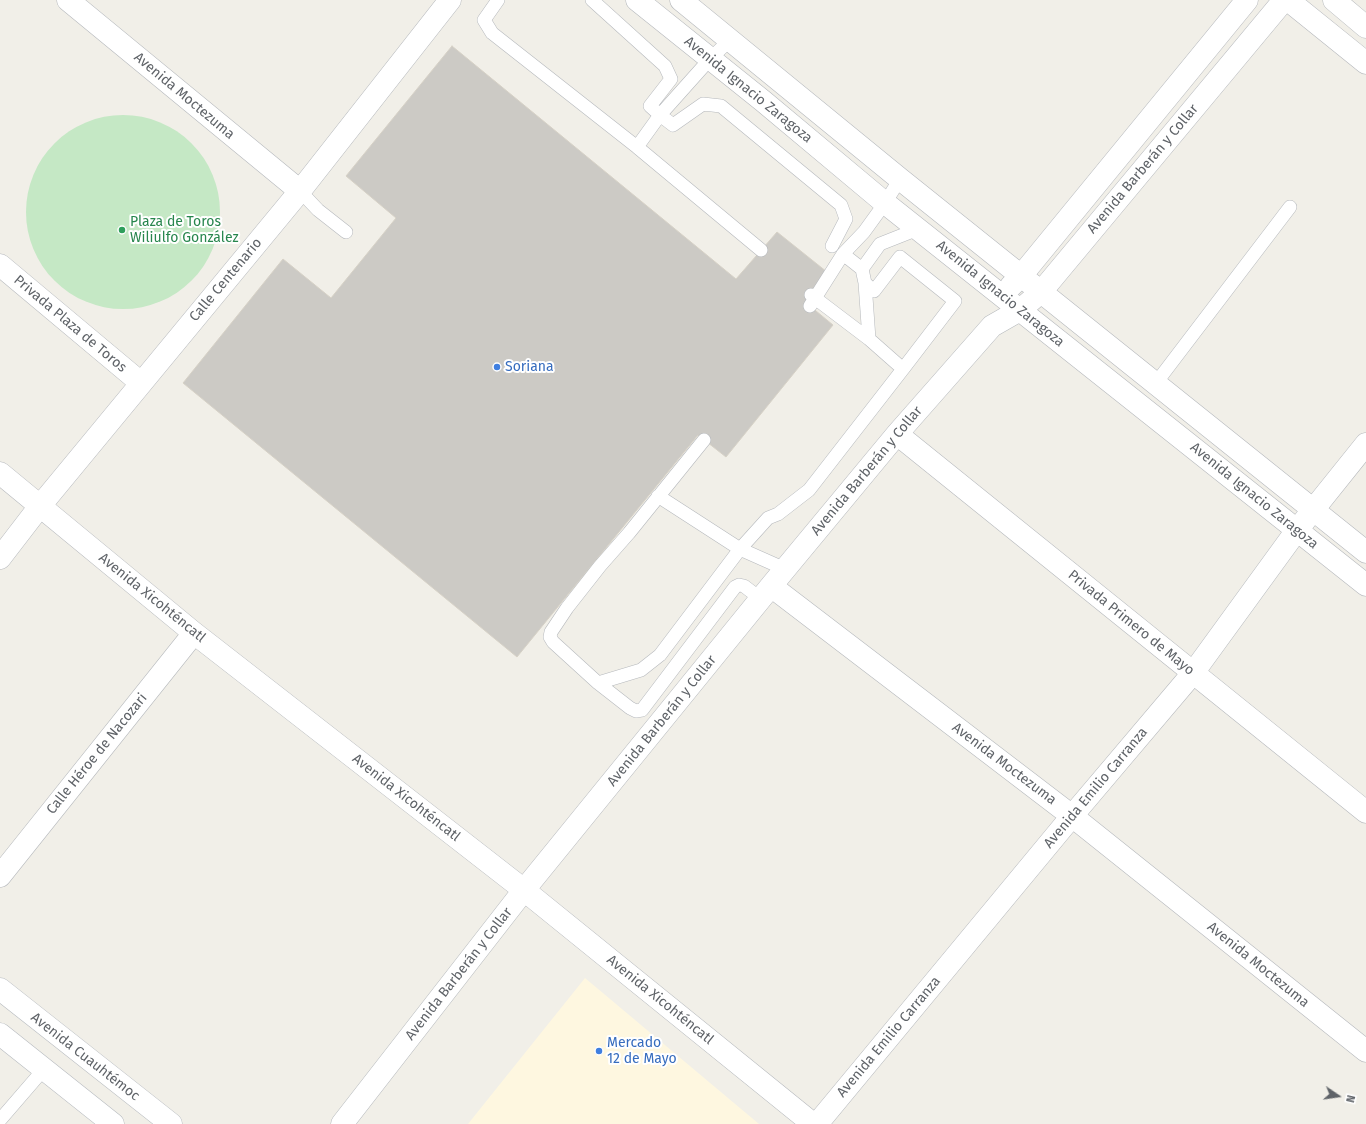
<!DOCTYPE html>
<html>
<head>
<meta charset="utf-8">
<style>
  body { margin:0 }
  #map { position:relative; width:1366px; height:1124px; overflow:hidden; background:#f1efe8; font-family:"Fira Sans",sans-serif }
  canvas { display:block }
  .north { position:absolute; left:1318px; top:1076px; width:40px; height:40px; -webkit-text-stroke:3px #fff; paint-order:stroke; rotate:103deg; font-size:11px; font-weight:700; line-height:16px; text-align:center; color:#5f6368 }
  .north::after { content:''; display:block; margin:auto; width:14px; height:18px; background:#5f6368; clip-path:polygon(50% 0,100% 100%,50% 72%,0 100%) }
</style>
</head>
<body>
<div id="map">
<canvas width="1366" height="1124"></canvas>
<div class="north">N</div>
</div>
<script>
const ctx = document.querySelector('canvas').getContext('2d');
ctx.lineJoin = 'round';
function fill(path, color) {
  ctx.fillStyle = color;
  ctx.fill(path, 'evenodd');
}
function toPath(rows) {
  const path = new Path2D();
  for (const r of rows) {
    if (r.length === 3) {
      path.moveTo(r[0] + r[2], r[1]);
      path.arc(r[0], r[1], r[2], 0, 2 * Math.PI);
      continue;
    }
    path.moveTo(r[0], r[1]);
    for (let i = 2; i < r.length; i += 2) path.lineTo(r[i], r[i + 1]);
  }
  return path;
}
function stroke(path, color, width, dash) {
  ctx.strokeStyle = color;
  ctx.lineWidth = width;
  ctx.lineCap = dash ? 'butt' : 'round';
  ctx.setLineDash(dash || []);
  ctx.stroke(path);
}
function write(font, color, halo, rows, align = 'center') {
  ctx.font = font + ' "Fira Sans",sans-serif';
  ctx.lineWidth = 4;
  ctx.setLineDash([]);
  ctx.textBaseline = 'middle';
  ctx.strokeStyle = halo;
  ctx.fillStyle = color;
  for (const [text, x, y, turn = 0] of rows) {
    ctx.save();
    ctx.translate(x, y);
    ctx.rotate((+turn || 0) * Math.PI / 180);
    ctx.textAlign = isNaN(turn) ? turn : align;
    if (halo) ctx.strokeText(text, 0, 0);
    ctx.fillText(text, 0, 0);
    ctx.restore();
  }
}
const commercial = toPath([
  [585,978,759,1124,468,1124]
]);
const green = toPath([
  [123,212,97]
]);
const building = toPath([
  [452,46,736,279,777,232,827,272,810,306,833,325,726,457,698,435,517,657,183,383,283,259,331,298,396,218,346,176,452,46]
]);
const lane = toPath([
  [498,0,484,20,492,33,637,147,761,250],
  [592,0,665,66,671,79,650,106,660,115,673,125,703,104,721,106,841,205,846,219,832,246],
  [637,147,660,115,710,59,730,40],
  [300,191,318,210,346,232],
  [843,254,862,269],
  [865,283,874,291,900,257,955,301,903,369],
  [810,306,843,254,864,232,885,203,900,179],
  [869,339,865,283,862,269,880,244,918,229],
  [1156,383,1290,207],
  [704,440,629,533,600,566,567,608,551,632,550,637,553,642,598,683,630,708,636,711,642,710,735,587,739,585,744,586,761,599],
  [658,496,740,549,785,569],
  [598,683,641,670,660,655,740,549,768,518,778,514,809,490,903,369,869,339,811,295],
  [0,1120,44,1069]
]);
const street = toPath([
  [68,0,300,191],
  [637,0,763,101,885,203,1366,585],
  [681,0,900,179,1366,552],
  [1288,0,1366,63],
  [1334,0,1366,27],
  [0,265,141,383],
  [1011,286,1021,276,1247,0],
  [897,434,1366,812],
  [0,473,194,633,524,890,813,1124],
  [0,558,40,506,300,191,450,0],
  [771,586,1072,816,1366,1051],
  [0,876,194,633],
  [342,1124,524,890,771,586,897,434,992,326,1020,310,1041,292,1284,0],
  [817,1124,1072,816,1193,673,1297,530,1366,444]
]);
const secondary = toPath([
  [0,989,171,1124],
  [0,1034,113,1124]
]);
const markers = [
  [122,230,4,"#2e9e5b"],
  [497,367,4,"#3f7fe0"],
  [599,1051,4,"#3f7fe0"]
];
const streetNames = [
  ["Avenida Ignacio Zaragoza",748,90,39],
  ["Avenida Moctezuma",184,96,40],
  ["Avenida Barberán y Collar",1143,169,-50],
  ["Calle Centenario",226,280,-50],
  ["Avenida Ignacio Zaragoza",1000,294,39],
  ["Privada Plaza de Toros",70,324,40],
  ["Avenida Barberán y Collar",867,471,-50],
  ["Avenida Ignacio Zaragoza",1254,496,39],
  ["Avenida Xicohténcatl",152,598,39],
  ["Privada Primero de Mayo",1131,623,39],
  ["Avenida Barberán y Collar",662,721,-51],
  ["Calle Héroe de Nacozari",97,754,-51],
  ["Avenida Moctezuma",1004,764,37],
  ["Avenida Emilio Carranza",1096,788,-50],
  ["Avenida Xicohténcatl",406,798,38],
  ["Avenida Moctezuma",1258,965,39],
  ["Avenida Barberán y Collar",459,974,-52],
  ["Avenida Xicohténcatl",660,1000,39],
  ["Avenida Emilio Carranza",889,1037,-50],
  ["Avenida Cuauhtémoc",85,1057,38]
];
const leisureNames = [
  ["Plaza de Toros",130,222],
  ["Wiliulfo González",130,238]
];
const shopNames = [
  ["Soriana",505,367],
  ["Mercado",607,1043],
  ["12 de Mayo",607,1059]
];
fill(commercial, '#fef7e0');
fill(green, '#c5e8c5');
fill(building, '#cccac5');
stroke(building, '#d6d1c6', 1);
stroke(lane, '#b5b8bc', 14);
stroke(street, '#b5b8bc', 23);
stroke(secondary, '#b6babf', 23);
stroke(lane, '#fff', 13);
stroke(street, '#fff', 22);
stroke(secondary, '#fff', 22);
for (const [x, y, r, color] of markers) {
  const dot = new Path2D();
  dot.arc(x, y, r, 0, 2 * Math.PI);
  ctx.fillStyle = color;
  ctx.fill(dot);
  stroke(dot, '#fff', 1.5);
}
write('14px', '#5f6368', '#fff', streetNames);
write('14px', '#27864d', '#fff', leisureNames, 'left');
write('14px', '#366cbe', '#fff', shopNames, 'left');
</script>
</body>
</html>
